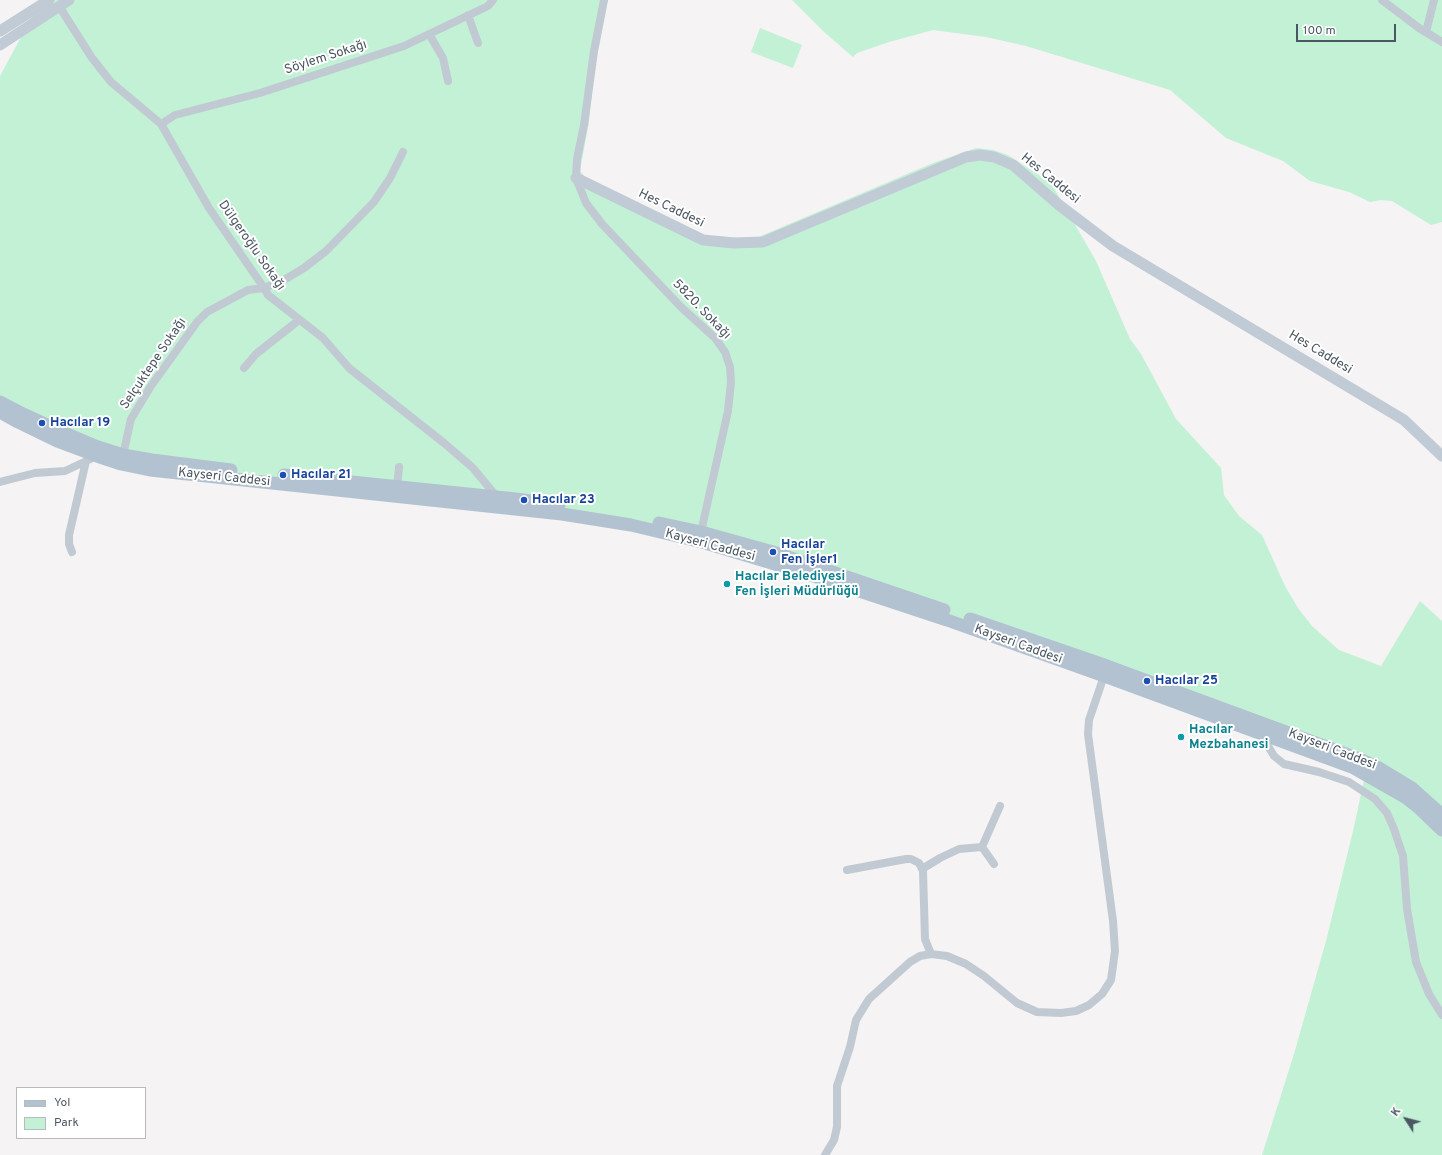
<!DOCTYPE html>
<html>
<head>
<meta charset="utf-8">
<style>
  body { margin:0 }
  #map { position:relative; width:1442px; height:1155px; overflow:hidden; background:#f5f3f3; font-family:Overpass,sans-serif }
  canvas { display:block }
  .legend { position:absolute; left:16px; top:1087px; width:130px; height:52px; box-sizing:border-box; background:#fff; border:1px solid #b7bbc0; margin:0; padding:5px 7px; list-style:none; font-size:12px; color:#4a5661 }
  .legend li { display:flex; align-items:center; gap:8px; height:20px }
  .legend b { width:20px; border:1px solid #b7bbc0 }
  .north { position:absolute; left:1386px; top:1099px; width:40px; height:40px; -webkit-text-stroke:3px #fff; paint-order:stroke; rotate:306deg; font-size:11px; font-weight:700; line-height:16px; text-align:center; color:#4a5661 }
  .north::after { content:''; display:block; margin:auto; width:14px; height:18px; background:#4a5661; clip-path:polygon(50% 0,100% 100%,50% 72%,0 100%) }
  .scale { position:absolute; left:1296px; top:24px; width:100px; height:18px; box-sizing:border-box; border:2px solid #4a5661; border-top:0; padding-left:5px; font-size:12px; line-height:14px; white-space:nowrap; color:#4a5661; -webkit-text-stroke:3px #fff; paint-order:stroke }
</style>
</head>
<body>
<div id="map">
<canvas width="1442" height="1155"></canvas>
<ul class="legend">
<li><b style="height:5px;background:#b3c2d1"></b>Yol</li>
<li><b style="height:11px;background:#c3f1d5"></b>Park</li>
</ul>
<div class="north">K</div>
<div class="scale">100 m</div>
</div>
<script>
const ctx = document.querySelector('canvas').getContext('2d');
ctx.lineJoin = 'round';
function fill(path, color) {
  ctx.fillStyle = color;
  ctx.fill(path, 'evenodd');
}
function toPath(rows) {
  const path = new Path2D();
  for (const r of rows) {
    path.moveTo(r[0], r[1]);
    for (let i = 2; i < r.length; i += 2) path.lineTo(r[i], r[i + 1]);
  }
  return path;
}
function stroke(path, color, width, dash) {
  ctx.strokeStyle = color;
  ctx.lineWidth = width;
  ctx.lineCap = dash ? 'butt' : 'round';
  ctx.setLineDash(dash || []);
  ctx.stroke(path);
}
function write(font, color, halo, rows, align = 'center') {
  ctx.font = font + ' Overpass,sans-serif';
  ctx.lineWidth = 4;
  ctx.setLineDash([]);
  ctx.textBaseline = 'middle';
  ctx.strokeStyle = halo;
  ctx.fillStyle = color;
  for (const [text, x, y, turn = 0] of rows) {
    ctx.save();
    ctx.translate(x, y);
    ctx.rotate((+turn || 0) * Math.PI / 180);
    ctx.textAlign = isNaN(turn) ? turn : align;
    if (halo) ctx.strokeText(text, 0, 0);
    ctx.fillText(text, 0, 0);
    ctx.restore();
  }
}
const green = toPath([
  [41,0,608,0,594,72,589,122,580,171,585,177,705,237,756,238,933,163,976,148,993,150,1008,155,1051,183,1096,261,1130,339,1141,354,1176,419,1221,468,1224,495,1239,516,1262,535,1285,586,1298,608,1312,626,1339,650,1381,666,1420,601,1442,621,1442,1155,1262,1155,1294,1054,1326,941,1354,827,1366,770,685,534,131,462,0,411,0,76],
  [792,0,1442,0,1442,222,1431,225,1392,201,1381,200,1370,202,1349,192,1310,181,1283,161,1226,138,1170,90,1026,46,986,37,933,30,889,42,857,53,853,57,824,32],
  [760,28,802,45,793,68,751,52]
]);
const street = toPath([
  [604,0,594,51,584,125,577,159,576,178,586,203,602,224,681,307,715,338,725,352,730,367,731,382,728,411,701,532],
  [1382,0,1419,28,1442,42],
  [59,6,92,58,111,82,161,124,209,208,264,288,268,295,323,338,349,368,444,443,473,468,497,497],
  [468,15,478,43],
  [1426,32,1434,0],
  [429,34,443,58,448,81],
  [161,124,175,115,260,93,404,46,488,6,493,0],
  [244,368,256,354,299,320],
  [123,455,131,419,151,386,197,322,207,312,248,290,264,288,284,280,304,268,326,251,374,202,390,178,403,152],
  [0,482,35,473,65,471,97,456],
  [397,487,399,467],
  [72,552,69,544,69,535,86,461],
  [1264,735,1268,746,1274,756,1284,764,1319,772,1349,782,1375,799,1387,813,1394,829,1403,856,1407,909,1416,962,1429,994,1442,1015],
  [982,847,994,864],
  [922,869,940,858,959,849,982,847,1000,806],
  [847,870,906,859,911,859,919,863,923,871,925,939,931,954],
  [825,1155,834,1140,837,1127,837,1086,850,1047,856,1020,869,999,910,962,920,956,931,954,947,956,966,964,984,976,1017,1003,1037,1012,1061,1013,1076,1011,1089,1005,1102,994,1111,980,1115,951,1113,921,1088,734,1089,720,1104,676]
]);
const secondary = toPath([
  [0,31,49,0],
  [0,45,69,0],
  [576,178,703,240,734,243,763,242,966,157,980,155,994,157,1013,165,1059,205,1113,246,1404,420,1442,456]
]);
const primary = toPath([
  [0,402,23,414,60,431,95,446,123,455,152,460,231,470],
  [0,412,18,422,57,441,97,456,121,464,150,470,562,514,631,525,702,542,808,574,947,620,1104,676,1354,768,1405,797,1419,808,1442,830],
  [284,475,516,499,559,505],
  [659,523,701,532,773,552,944,610],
  [970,619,1107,666,1357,758,1379,768,1412,788,1442,815]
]);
const markers = [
  [42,423,4,"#1a4fb4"],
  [283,475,4,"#1a4fb4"],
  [524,500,4,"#1a4fb4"],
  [773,552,4,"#1a4fb4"],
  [727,584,4,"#0f9aa8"],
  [1147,681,4,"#1a4fb4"],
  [1181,737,4,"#0f9aa8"]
];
const streetNames = [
  ["Söylem Sokağı",326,58,-18],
  ["Hes Caddesi",1050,179,39],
  ["Hes Caddesi",671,209,26],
  ["Dülgeroğlu Sokağı",251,246,55],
  ["5820. Sokağı",701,310,46],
  ["Hes Caddesi",1320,353,31],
  ["Selçuktepe Sokağı",154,364,-56],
  ["Kayseri Caddesi",224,478,6],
  ["Kayseri Caddesi",710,546,15],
  ["Kayseri Caddesi",1018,645,20],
  ["Kayseri Caddesi",1332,750,21]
];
const transitNames = [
  ["Hacılar 19",50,423],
  ["Hacılar 21",291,475],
  ["Hacılar 23",532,500],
  ["Hacılar",781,545],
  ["Fen İşler1",781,560],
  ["Hacılar 25",1155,681]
];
const cultureNames = [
  ["Hacılar Belediyesi",735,577],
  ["Fen İşleri Müdürlüğü",735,592],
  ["Hacılar",1189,730],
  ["Mezbahanesi",1189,745]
];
fill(green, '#c3f1d5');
stroke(street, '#c1cad2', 8);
stroke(secondary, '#c1cbd6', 11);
stroke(primary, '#b3c2d1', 13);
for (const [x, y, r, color] of markers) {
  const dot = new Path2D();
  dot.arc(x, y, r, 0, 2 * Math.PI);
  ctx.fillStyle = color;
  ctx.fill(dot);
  stroke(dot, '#fff', 1.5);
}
write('13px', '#4a5661', '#fff', streetNames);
write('bold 13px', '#164399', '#fff', transitNames, 'left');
write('bold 13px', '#0d838f', '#fff', cultureNames, 'left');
</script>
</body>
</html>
